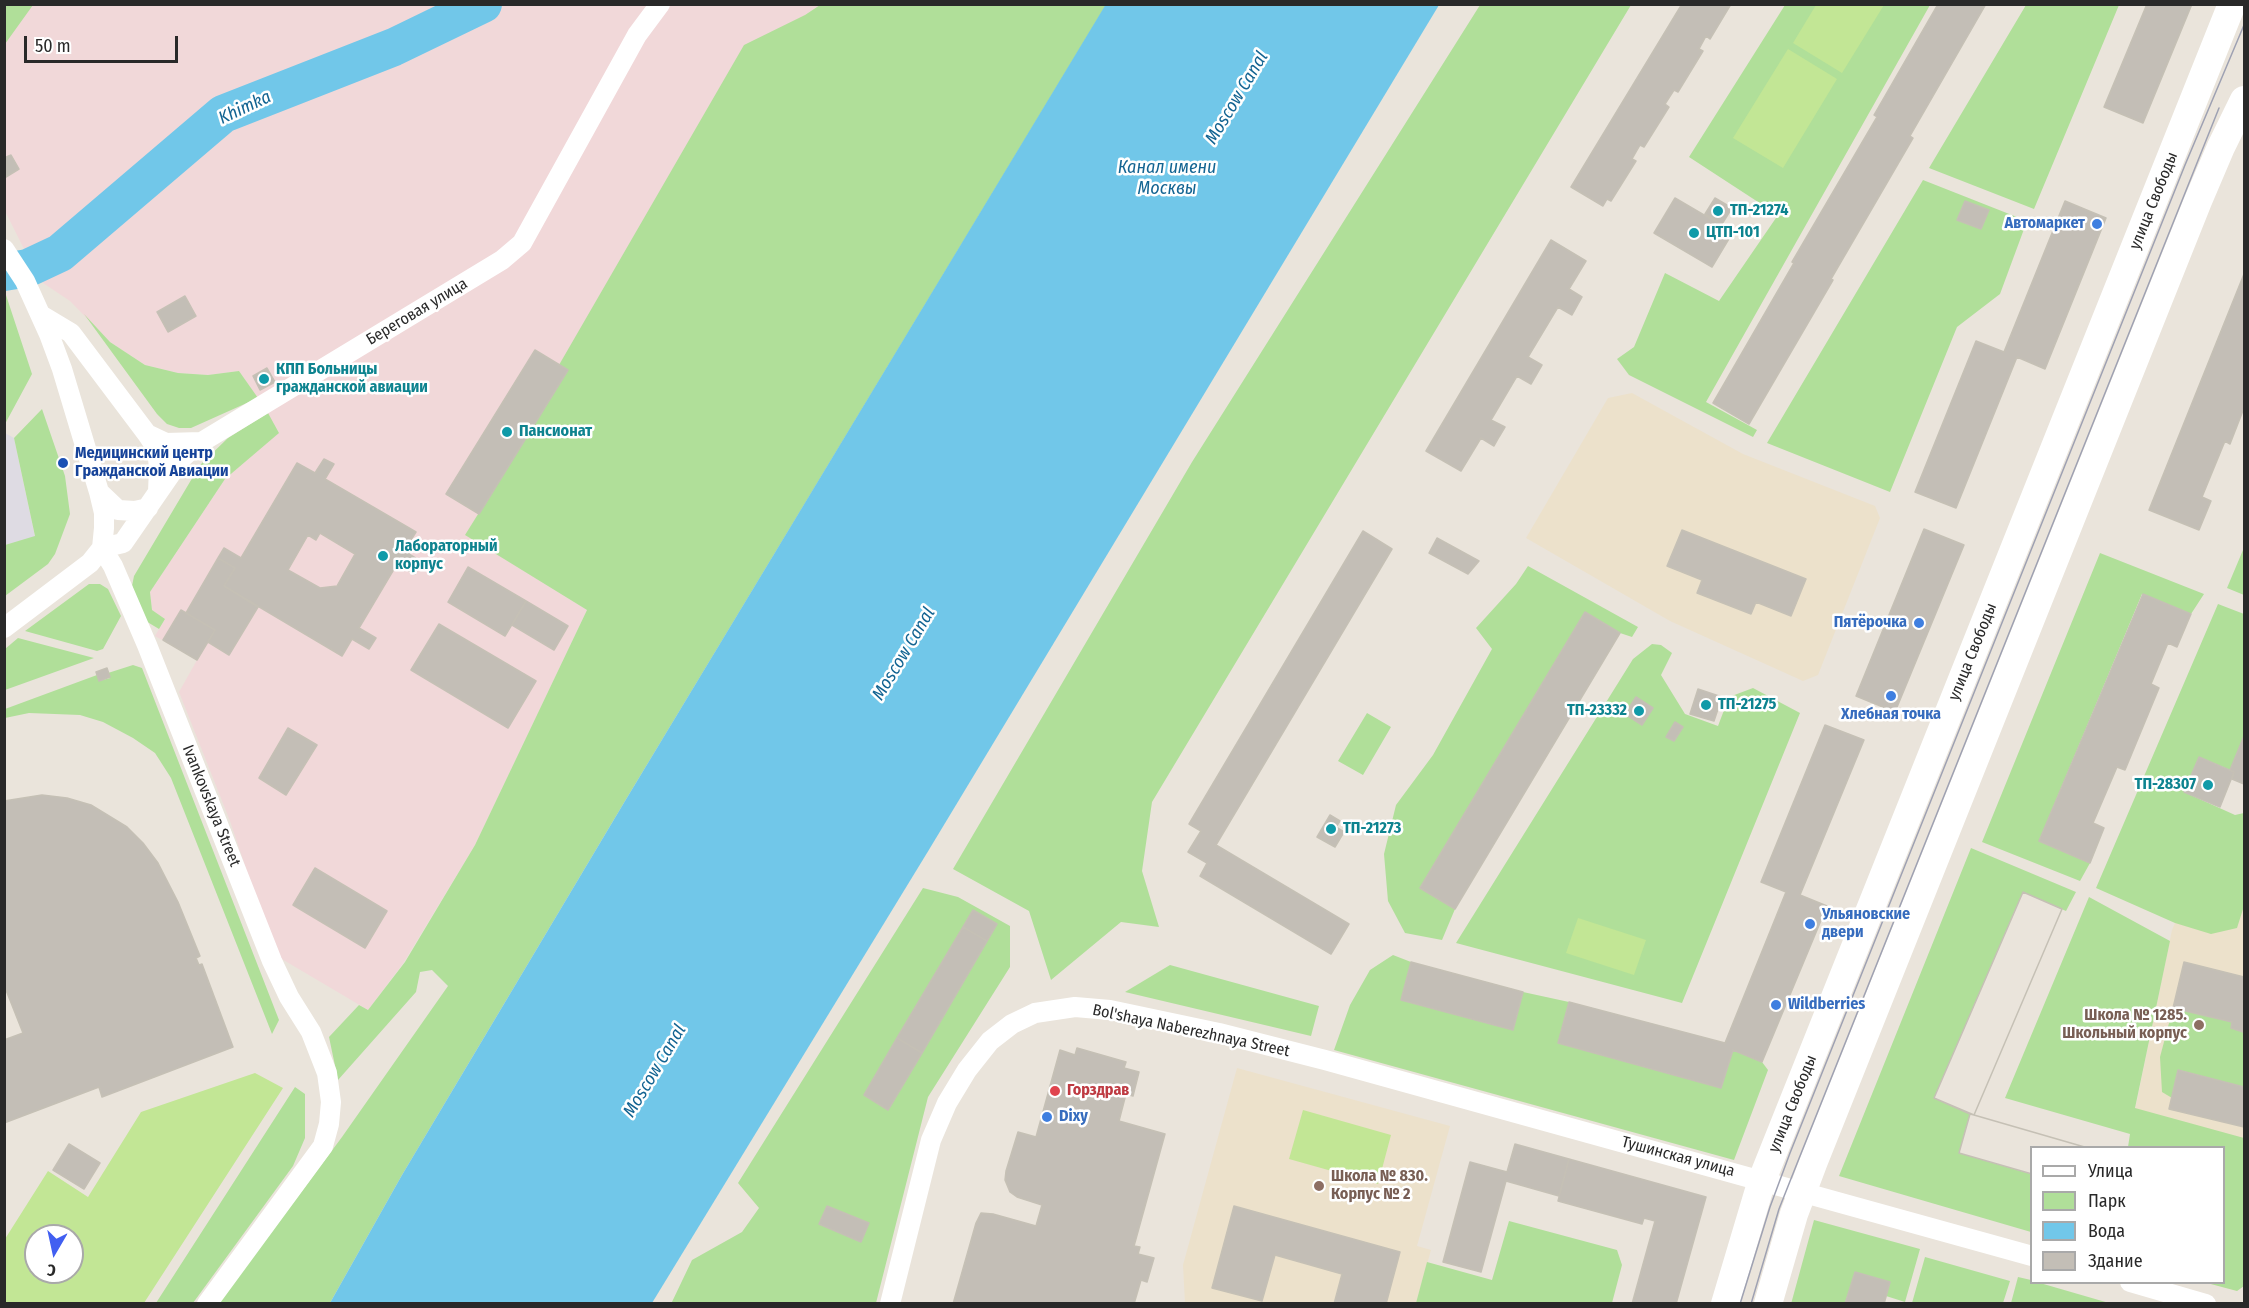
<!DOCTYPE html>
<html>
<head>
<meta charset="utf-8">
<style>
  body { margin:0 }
  #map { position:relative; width:2249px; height:1308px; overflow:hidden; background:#eae4db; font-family:"Fira Sans Condensed",sans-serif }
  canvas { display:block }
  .frame { position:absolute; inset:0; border:6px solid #292929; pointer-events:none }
  .legend { position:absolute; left:2030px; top:1146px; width:195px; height:138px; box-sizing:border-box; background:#fff; border:2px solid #a9a9a9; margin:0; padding:8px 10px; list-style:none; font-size:18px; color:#292929 }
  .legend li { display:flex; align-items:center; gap:12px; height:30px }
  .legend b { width:30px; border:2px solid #a9a9a9 }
  .north { position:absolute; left:24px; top:1224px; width:60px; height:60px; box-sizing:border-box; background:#fff; border:2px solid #a9a9a9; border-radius:50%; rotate:189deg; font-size:16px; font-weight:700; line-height:24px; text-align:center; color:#292929 }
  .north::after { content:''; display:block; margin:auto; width:21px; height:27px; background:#415ff1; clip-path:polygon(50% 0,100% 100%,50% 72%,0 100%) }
  .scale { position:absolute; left:24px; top:36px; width:154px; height:27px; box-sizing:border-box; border:3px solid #292929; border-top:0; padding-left:8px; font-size:18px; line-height:21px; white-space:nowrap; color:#292929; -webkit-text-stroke:4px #fff; paint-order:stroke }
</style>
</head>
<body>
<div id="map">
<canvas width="2249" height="1308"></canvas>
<div class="frame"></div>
<ul class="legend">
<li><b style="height:8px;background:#fff"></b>Улица</li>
<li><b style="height:16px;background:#b0df99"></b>Парк</li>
<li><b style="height:16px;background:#71c7e9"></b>Вода</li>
<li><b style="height:16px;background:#c3beb6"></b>Здание</li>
</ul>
<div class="north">С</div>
<div class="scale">50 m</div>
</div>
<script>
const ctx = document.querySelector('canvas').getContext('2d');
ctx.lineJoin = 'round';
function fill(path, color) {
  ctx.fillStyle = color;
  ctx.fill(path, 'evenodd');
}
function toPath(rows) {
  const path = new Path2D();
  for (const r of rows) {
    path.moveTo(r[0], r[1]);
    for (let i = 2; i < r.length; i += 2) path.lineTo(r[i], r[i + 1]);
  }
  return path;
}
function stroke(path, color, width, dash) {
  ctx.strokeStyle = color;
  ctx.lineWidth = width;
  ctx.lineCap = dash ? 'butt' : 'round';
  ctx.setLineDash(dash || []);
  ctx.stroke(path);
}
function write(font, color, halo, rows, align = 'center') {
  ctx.font = font + ' "Fira Sans Condensed",sans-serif';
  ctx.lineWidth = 5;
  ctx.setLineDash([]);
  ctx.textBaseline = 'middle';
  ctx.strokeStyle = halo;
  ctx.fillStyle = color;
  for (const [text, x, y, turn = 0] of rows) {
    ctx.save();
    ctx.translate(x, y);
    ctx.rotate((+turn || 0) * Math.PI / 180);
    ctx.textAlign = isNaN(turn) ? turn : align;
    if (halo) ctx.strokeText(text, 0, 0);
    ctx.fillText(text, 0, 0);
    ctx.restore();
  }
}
const industrial = toPath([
  [5,433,14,438,35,537,5,545]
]);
const education = toPath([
  [1632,393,1743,454,1875,506,1880,518,1818,675,1803,681,1670,621,1526,538,1608,398],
  [2200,864,2244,883,2244,1286,2237,1291,2207,1283,2224,1282,2224,1148,2130,1134,2172,930],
  [1237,1068,1450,1126,1417,1246,1431,1250,1416,1303,1185,1303,1183,1265]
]);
const medical = toPath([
  [4,5,820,5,805,15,560,365,568,370,466,535,587,610,475,845,404,962,368,1010,275,955,230,821,179,692,197,660,155,636,165,619,152,610,150,592,225,479,279,432,263,406,239,371,208,375,178,373,145,365,110,342,70,301,40,281,5,211]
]);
const green = toPath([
  [5,4,33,5,5,44,4,5],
  [820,5,1106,5,625,801,402,1175,330,1303,218,1304,342,1137,448,986,432,970,420,972,416,992,338,1080,329,1037,359,1005,368,1010,405,962,475,845,587,610,465,535,568,370,559,365,744,45,805,15],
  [1480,5,1631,5,1152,802,1142,871,1159,927,1121,922,1051,980,1029,911,953,869,1192,462],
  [1785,5,1930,5,1706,402,1757,430,1753,437,1629,375,1617,359,1634,347,1665,273,1719,301,1778,215,1689,157],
  [2026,5,2119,5,2034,209,1929,168],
  [1923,180,2027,221,2000,294,1957,327,1890,492,1767,443],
  [5,292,32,374,5,424,4,424],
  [84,314,110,342,145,365,178,373,208,375,239,371,258,398,191,428,179,428,167,424,157,414],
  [42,409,65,476,70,514,55,554,48,564,5,596,5,545,35,536,14,438],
  [268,413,279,433,225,479,150,592,152,610,165,619,159,629,144,620,132,586,134,576,200,465,228,438],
  [2243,550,2244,550,2244,595,2227,588],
  [2100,553,2204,594,2191,614,2142,594,2039,841,2090,863,2080,881,1982,842],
  [1528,566,1638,627,1632,637,1620,633,1585,612,1420,888,1455,909,1442,940,1405,933,1388,901,1384,854,1396,805,1433,755,1492,649,1476,628,1516,584],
  [89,584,100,584,108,589,121,616,103,649,97,651,25,631],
  [2218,604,2244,614,2244,736,2230,770,2199,757,2184,792,2235,815,2244,813,2244,906,2237,928,2211,934,2175,923,2096,888],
  [18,638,94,658,5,690,5,649],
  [1652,644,1661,645,1672,653,1661,675,1685,714,1718,726,1729,697,1753,688,1800,713,1682,1003,1456,943,1633,659],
  [133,665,142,668,279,1020,272,1034,171,778,155,753,133,738,103,722,80,715,29,713,5,718,5,709,97,675,99,681,110,678,108,673],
  [1367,713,1391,727,1363,775,1338,761],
  [1971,848,2076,892,2066,911,2023,892,1934,1098,1970,1114,1959,1153,2031,1174,2031,1232,1839,1176],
  [923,888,958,897,1010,926,1010,967,928,1097,876,1303,671,1304,692,1260,742,1232,759,1208,738,1183],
  [2089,897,2170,941,2135,1108,2244,1138,2244,1286,2237,1291,2207,1283,2224,1282,2224,1148,2128,1147,2130,1134,2005,1098],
  [1393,955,1411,962,1402,1000,1513,1030,1523,992,1569,1002,1559,1043,1721,1088,1733,1050,1762,1062,1768,1070,1734,1160,1334,1050,1350,1005,1370,970],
  [1170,965,1319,1006,1311,1036,1125,992],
  [2173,1008,2232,1022,2231,1028,2243,1032,2244,1027,2244,1087,2179,1070,2172,1098,2162,1092,2160,1057],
  [295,1087,305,1094,305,1138,293,1166,193,1303,156,1303],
  [1814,1220,1920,1249,1905,1302,1886,1296,1890,1282,1855,1272,1845,1303,1791,1304],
  [1509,1221,1617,1250,1622,1265,1612,1303,1416,1303,1427,1262,1492,1280],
  [1925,1257,2010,1281,2003,1303,1912,1303],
  [2018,1277,2031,1280,2032,1282,2040,1283,2109,1303,2011,1303]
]);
const pitch = toPath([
  [1816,5,1884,5,1842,73,1793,43],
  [1788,49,1837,79,1783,168,1733,138],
  [1578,918,1646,940,1634,975,1566,953],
  [255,1073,283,1088,144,1303,5,1303,5,1239,48,1171,88,1197,141,1112],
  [36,1236,72,1236,72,1272,36,1272],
  [1303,1110,1391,1135,1378,1184,1289,1159]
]);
const water = toPath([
  [1106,4,1439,5,927,853,652,1303,330,1303,402,1175,625,801]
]);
const river = toPath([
  [4,272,28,268,60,253,223,114,394,47,483,4]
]);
const building = toPath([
  [1682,4,1731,4,1710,39,1706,36,1699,49,1703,51,1678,92,1674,90,1665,104,1669,107,1644,147,1640,145,1632,159,1636,161,1611,201,1607,199,1603,206,1571,187,1682,4],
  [1938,4,1986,4,1910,136,1913,138,1831,279,1833,280,1749,424,1713,403,1794,263,1792,262,1877,117,1874,115,1938,4],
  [2147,4,2192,4,2143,123,2104,107,2147,4],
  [11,155,19,169,6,177,4,158,11,155],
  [1675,198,1733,232,1712,267,1654,233,1675,198],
  [1715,198,1732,208,1722,224,1705,214,1715,198],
  [1965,201,1989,210,1981,229,1957,220,1965,201],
  [2065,201,2106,218,2045,369,2017,357,1956,508,1915,492,1976,341,2004,352,2065,201],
  [1551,240,1586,261,1569,289,1582,297,1572,315,1558,307,1528,357,1542,365,1531,384,1517,376,1491,420,1505,427,1499,437,1494,446,1481,438,1461,471,1426,451,1551,240],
  [2244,274,2244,408,2230,444,2225,441,2202,497,2211,501,2199,530,2149,510,2244,274],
  [185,296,196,316,168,332,157,312,185,296],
  [535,350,568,370,479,514,446,494,535,350],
  [267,368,275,382,260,390,253,376,267,368],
  [324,459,334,464,325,479,416,532,404,551,422,562,415,574,397,564,359,628,376,638,369,649,352,639,342,656,224,586,235,568,218,558,224,548,241,558,297,463,315,473,324,459],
  [320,533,355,554,337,586,320,588,288,570,308,535,316,540,320,533],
  [1924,529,1964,545,1895,712,1856,696,1924,529],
  [1682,530,1806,579,1791,616,1756,602,1751,614,1697,593,1702,580,1667,566,1682,530],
  [1363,531,1392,549,1216,845,1349,924,1331,954,1200,876,1207,863,1188,852,1201,831,1189,824,1363,531],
  [1437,538,1479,561,1468,574,1429,553,1437,538],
  [218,558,235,568,224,586,258,607,229,655,208,642,215,630,186,613,218,558],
  [468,567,526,601,505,636,448,602,468,567],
  [2143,594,2191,614,2177,647,2168,643,2151,684,2159,688,2125,770,2117,767,2093,823,2104,828,2090,863,2039,841,2143,594],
  [526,601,568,626,554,650,512,625,526,601],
  [181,610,215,630,197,660,163,640,181,610],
  [1585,612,1620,633,1455,909,1420,888,1585,612],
  [439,624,536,681,508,728,411,670,439,624],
  [107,668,110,677,99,681,96,672,107,668],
  [1698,689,1722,697,1714,721,1690,714,1698,689],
  [1636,697,1653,708,1642,725,1625,714,1636,697],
  [1675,722,1683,727,1674,741,1666,737,1675,722],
  [1825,725,1864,740,1800,895,1827,906,1762,1062,1733,1050,1721,1088,1558,1043,1569,1002,1725,1043,1786,892,1761,882,1825,725],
  [288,728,317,745,286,795,259,778,288,728],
  [2244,736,2244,784,2232,779,2234,772,2230,770,2244,736],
  [2199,757,2234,772,2220,807,2184,792,2199,757],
  [42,795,67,798,91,805,127,827,143,843,158,863,178,902,200,956,196,958,199,965,202,964,233,1047,102,1097,99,1087,4,1123,4,1040,23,1033,4,985,4,801,42,795],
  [1330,815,1340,821,1336,827,1344,832,1335,847,1317,837,1330,815],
  [315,868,387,911,365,948,293,905,315,868],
  [2023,892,2062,909,1974,1115,1934,1098,2023,892],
  [2023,892,2062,909,1974,1115,2088,1148,2032,1148,2032,1174,1959,1153,1970,1114,1934,1098,2023,892],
  [973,910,997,924,987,941,963,927,973,910],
  [963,927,987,941,922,1053,897,1038,963,927],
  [1411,962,1523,992,1513,1030,1401,1000,1411,962],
  [2184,962,2244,977,2243,1032,2231,1028,2232,1022,2173,1008,2184,962],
  [897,1038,922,1053,888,1110,864,1095,897,1038],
  [1077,1048,1126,1062,1124,1068,1139,1072,1133,1096,1126,1094,1119,1121,1165,1134,1134,1246,1140,1247,1138,1254,1154,1258,1147,1282,1141,1280,1134,1304,953,1304,976,1223,981,1213,993,1214,1036,1226,1042,1205,1017,1197,1010,1192,1005,1180,1006,1171,1018,1132,1036,1137,1060,1050,1075,1055,1077,1048],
  [2178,1070,2244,1087,2244,1127,2169,1109,2178,1070],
  [1970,1114,1974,1115,2088,1148,2032,1148,2032,1174,1959,1153,1970,1114],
  [69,1144,100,1163,84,1189,53,1170,69,1144],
  [1515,1144,1569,1159,1559,1196,1506,1181,1481,1272,1443,1262,1470,1162,1507,1172,1515,1144],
  [1569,1159,1706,1197,1676,1304,1632,1304,1655,1221,1644,1218,1642,1224,1558,1201,1569,1159],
  [827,1206,869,1223,861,1242,819,1224,827,1206],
  [1234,1206,1400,1252,1386,1304,1334,1304,1342,1274,1275,1255,1262,1301,1212,1288,1234,1206],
  [1855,1272,1890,1282,1884,1304,1845,1304,1855,1272]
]);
const street = toPath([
  [4,249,25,281,49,334,62,369,99,492,104,513,104,528,102,548,90,563,4,628],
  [41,315,71,333,147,434,157,449,159,468,158,492],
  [147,434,166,443,201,442],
  [99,492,118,510,135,511,148,508],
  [102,548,113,566,147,645,272,961,289,997,311,1032,327,1073,331,1102,329,1124,323,1146,207,1304],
  [102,548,123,543,181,459,195,446,502,260,522,243,637,35,660,4],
  [2130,1282,2206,1304],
  [890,1304,931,1140,947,1103,967,1070,990,1041,1012,1024,1035,1013,1075,1007,1110,1010,1219,1033,1325,1060,2032,1256]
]);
const secondary = toPath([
  [1725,1304,1762,1180,2232,4],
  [1768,1304,1794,1214,1814,1161,2198,201,2221,147,2244,100]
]);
const tram = toPath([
  [1740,1304,1770,1207,1790,1153,2185,165,2244,25],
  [1751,1304,1779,1209,1800,1156,2219,108]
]);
const markers = [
  [1718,211,6,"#0f9aa8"],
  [2097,224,6,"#3f7fe0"],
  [1694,233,6,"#0f9aa8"],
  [264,379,6,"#0f9aa8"],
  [507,432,6,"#0f9aa8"],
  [63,463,6,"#1a4fb4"],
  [383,556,6,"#0f9aa8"],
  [1919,623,6,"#3f7fe0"],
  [1891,696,6,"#3f7fe0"],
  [1706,705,6,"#0f9aa8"],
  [1639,711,6,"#0f9aa8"],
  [2208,785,6,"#0f9aa8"],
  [1331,829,6,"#0f9aa8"],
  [1810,924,6,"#3f7fe0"],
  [1776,1005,6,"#3f7fe0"],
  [2199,1025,6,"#8d6e63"],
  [1055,1091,6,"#e0444e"],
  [1047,1117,6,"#3f7fe0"],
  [1319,1186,6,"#8d6e63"]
];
const streetNames = [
  ["улица Свободы",2154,201,-68],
  ["Береговая улица",417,312,-31],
  ["улица Свободы",1973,652,-68],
  ["Ivankovskaya Street",211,806,68],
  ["Bol'shaya Naberezhnaya Street",1191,1031,12],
  ["улица Свободы",1793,1104,-68],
  ["Тушинская улица",1678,1157,15]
];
const cultureNames = [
  ["ТП-21274",1730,211],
  ["ЦТП-101",1706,233],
  ["КПП Больницы",276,370],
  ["гражданской авиации",276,388],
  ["Пансионат",519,432],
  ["Лабораторный",395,547],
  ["корпус",395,565],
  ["ТП-21275",1718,705],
  ["ТП-23332",1627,711,"right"],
  ["ТП-28307",2196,785,"right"],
  ["ТП-21273",1343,829]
];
const shopNames = [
  ["Автомаркет",2085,224,"right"],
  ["Пятёрочка",1907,623,"right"],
  ["Хлебная точка",1891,715,"center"],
  ["Ульяновские",1822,915],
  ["двери",1822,933],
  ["Wildberries",1788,1005],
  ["Dixy",1059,1117]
];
const transitNames = [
  ["Медицинский центр",75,454],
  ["Гражданской Авиации",75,472]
];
const educationNames = [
  ["Школа № 1285.",2187,1016],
  ["Школьный корпус",2187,1034],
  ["Школа № 830.",1331,1177,"left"],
  ["Корпус № 2",1331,1195,"left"]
];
const healthNames = [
  ["Горздрав",1067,1091]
];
const waterNames = [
  ["Moscow Canal",1237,98,-59],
  ["Khimka",245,108,-25],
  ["Канал имени",1167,168],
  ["Москвы",1167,189],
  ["Moscow Canal",904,654,-59],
  ["Moscow Canal",655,1071,-59]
];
fill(industrial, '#dedbe3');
fill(education, '#ece1cb');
fill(medical, '#f1d8d9');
fill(green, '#b0df99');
fill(pitch, '#c2e695');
fill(water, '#71c7e9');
stroke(river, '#71c7e9', 38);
fill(building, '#c3beb6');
stroke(building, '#c5c0b5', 1.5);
stroke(street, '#fff', 20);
stroke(secondary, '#fff', 28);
stroke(tram, '#9ea1b2', 1.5);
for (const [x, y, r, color] of markers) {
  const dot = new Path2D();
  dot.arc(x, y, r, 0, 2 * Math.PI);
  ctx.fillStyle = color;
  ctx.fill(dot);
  stroke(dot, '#fff', 2);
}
write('16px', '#292929', '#fff', streetNames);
write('bold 16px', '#0d838f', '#fff', cultureNames, 'left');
write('bold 16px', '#366cbe', '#fff', shopNames, 'left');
write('bold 16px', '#164399', '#fff', transitNames, 'left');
write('bold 16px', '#785e54', '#fff', educationNames, 'right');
write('bold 16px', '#be3a42', '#fff', healthNames, 'left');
write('italic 18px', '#136492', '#fff', waterNames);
</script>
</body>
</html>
